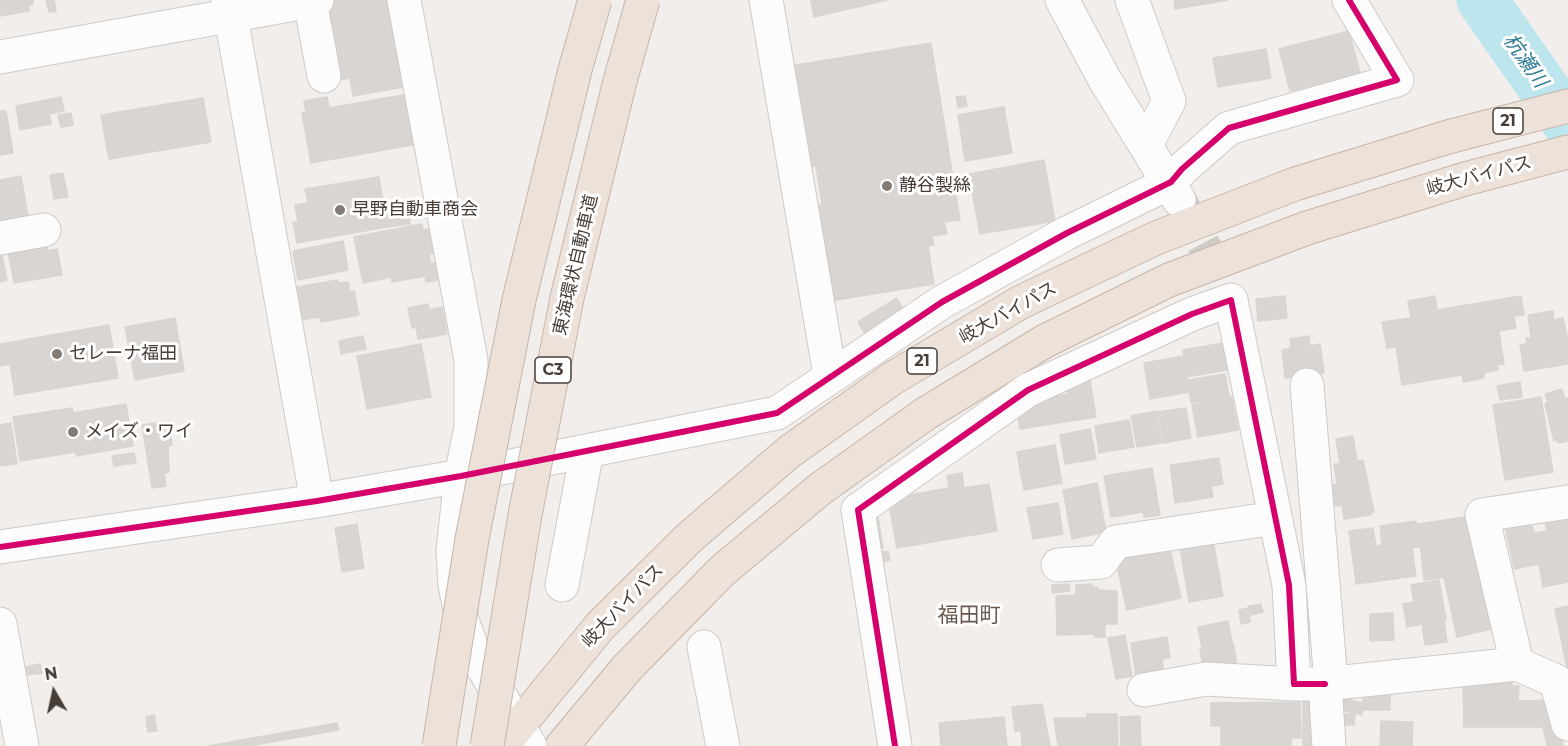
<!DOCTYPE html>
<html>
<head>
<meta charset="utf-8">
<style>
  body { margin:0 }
  #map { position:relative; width:1568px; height:746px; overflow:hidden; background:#f1eeeb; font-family:Montserrat,sans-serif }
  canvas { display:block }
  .north { position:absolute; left:24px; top:662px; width:60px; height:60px; -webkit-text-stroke:4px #fff; paint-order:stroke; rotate:351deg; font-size:16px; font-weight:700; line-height:24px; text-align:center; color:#483e37 }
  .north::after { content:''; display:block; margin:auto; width:21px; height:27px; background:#483e37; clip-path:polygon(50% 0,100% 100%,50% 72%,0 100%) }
</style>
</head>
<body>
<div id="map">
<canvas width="1568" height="746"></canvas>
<div class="north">N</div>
</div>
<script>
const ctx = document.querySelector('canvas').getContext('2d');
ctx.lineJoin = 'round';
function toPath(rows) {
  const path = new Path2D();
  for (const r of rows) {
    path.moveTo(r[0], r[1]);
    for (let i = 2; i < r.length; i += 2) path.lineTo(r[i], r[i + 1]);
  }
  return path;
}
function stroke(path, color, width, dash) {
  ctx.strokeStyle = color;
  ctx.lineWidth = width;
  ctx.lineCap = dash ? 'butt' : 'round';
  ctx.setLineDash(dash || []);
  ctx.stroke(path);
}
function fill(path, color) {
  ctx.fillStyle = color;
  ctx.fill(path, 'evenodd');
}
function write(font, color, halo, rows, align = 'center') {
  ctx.font = font + ' Montserrat,"Noto Sans JP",sans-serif';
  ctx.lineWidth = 6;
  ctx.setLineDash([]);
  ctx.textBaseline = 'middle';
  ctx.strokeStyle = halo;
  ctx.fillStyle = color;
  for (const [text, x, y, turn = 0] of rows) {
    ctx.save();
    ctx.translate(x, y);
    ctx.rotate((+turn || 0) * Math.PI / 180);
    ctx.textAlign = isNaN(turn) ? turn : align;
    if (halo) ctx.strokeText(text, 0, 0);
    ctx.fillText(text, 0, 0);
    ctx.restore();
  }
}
const river = toPath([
  [1482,0,1568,123]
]);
const building = toPath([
  [0,0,33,0,33,4,29,5,29,11,0,16,0,0],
  [46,0,54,0,56,11,49,12,46,0],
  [388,0,404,87,353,96,350,78,339,80,325,1,388,0],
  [811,0,887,0,814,17,811,0],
  [1174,0,1228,0,1175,9,1174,0],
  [1349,31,1360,73,1290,91,1279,49,1349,31],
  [931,43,960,220,944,222,947,234,932,236,934,245,928,246,934,284,824,302,808,208,822,205,816,166,801,168,784,67,931,43],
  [1266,49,1271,78,1218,87,1213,58,1266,49],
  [409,94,418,144,311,163,302,113,306,112,304,101,327,97,329,108,409,94],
  [965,96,967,106,958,108,956,97,965,96],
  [61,97,64,111,49,114,51,124,20,130,16,106,61,97],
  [203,98,211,142,109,159,101,115,203,98],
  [1004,107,1012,153,965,161,958,115,1004,107],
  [0,111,6,111,13,153,0,155,0,111],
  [71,113,73,125,61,127,58,115,71,113],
  [1044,160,1055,221,980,234,969,174,1044,160],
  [63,173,68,197,54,199,50,175,63,173],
  [21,176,28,216,0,221,0,180,21,176],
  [379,177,387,227,297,243,293,222,298,222,295,205,308,203,305,189,379,177],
  [408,210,410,224,387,227,385,214,408,210],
  [422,224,423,230,430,229,434,254,429,254,431,264,437,262,440,280,426,282,425,276,392,282,391,277,363,283,354,237,422,224],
  [46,239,48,251,57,249,62,275,14,283,7,246,46,239],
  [343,241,348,270,298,280,293,251,343,241],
  [0,246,7,280,0,282,0,246],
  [337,280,338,283,348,282,350,292,354,291,359,315,321,322,320,317,293,321,287,289,337,280],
  [1285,296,1287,318,1258,321,1256,299,1285,296],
  [1435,296,1437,310,1521,296,1524,315,1514,316,1516,328,1499,331,1504,364,1497,365,1498,370,1484,373,1484,378,1463,382,1462,375,1402,385,1396,347,1387,348,1382,322,1411,318,1408,301,1435,296],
  [897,298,905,312,866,336,858,322,897,298],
  [428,304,429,310,442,307,447,334,418,339,416,327,412,328,408,308,428,304],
  [1553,311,1554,320,1563,318,1568,341,1568,364,1524,371,1520,345,1527,344,1526,338,1531,338,1528,315,1553,311],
  [175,318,184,371,135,380,125,327,175,318],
  [109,325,118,378,15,395,10,364,0,366,0,344,109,325],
  [363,336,366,349,341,354,339,341,363,336],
  [1309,336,1310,346,1320,344,1324,373,1285,378,1282,350,1291,348,1290,339,1309,336],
  [1223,343,1227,370,1187,377,1183,350,1223,343],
  [421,344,431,397,367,409,357,356,421,344],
  [1183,356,1189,392,1150,399,1144,363,1183,356],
  [1225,374,1229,397,1191,403,1188,380,1225,374],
  [1090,380,1096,417,1020,429,1017,409,1036,406,1035,400,1068,394,1066,383,1090,380],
  [1520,382,1522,397,1500,400,1497,386,1520,382],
  [1562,389,1565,399,1568,398,1568,441,1558,443,1558,439,1554,441,1545,404,1548,403,1545,394,1562,389],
  [1232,397,1238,430,1198,437,1192,405,1232,397],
  [1541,397,1553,472,1505,480,1493,405,1541,397],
  [126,404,133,446,76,456,76,452,20,461,13,417,72,408,73,413,126,404],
  [1186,408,1191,438,1164,443,1158,412,1186,408],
  [1156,411,1162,443,1137,447,1131,416,1156,411],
  [1129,420,1134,447,1099,453,1095,426,1129,420],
  [169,421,172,445,168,446,169,472,164,473,166,486,152,488,142,425,169,421],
  [11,423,17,464,0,466,0,425,11,423],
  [1090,429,1096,459,1065,464,1060,435,1090,429],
  [1353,436,1357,461,1363,460,1374,512,1371,512,1371,515,1344,519,1342,505,1335,506,1332,485,1337,484,1334,464,1340,464,1336,439,1353,436],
  [1055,445,1059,468,1021,475,1017,452,1055,445],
  [134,453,136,463,114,466,112,456,134,453],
  [1219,458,1223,484,1211,486,1213,497,1175,503,1170,465,1219,458],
  [1059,468,1062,483,1024,490,1021,475,1059,468],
  [1152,468,1160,515,1144,517,1143,512,1111,517,1104,476,1152,468],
  [962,473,964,488,989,484,997,531,897,548,888,499,949,488,947,476,962,473],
  [1097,483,1106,532,1072,539,1063,490,1097,483],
  [1058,503,1063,534,1033,539,1027,508,1058,503],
  [877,510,883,548,874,549,867,512,877,510],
  [1568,511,1568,582,1543,587,1539,564,1514,569,1506,530,1532,525,1534,533,1547,531,1544,516,1568,511],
  [1472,516,1496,628,1457,637,1444,577,1424,580,1418,524,1472,516],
  [1416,521,1420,547,1412,548,1416,576,1356,584,1349,531,1373,528,1376,546,1382,545,1380,526,1416,521],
  [357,524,364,568,342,572,335,528,357,524],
  [1212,535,1223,596,1189,602,1180,548,1212,535],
  [1170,549,1181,598,1127,610,1116,561,1170,549],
  [888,551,890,560,877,563,876,553,888,551],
  [1439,580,1446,620,1407,627,1403,604,1414,602,1411,585,1439,580],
  [1069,584,1070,591,1052,593,1052,585,1069,584],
  [1092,584,1092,587,1098,587,1098,590,1117,591,1117,624,1105,624,1105,637,1095,637,1095,634,1057,635,1056,596,1076,595,1076,585,1092,584],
  [1261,604,1263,612,1251,615,1249,606,1261,604],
  [1568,606,1568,673,1555,609,1568,606],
  [1248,608,1250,622,1241,624,1239,610,1248,608],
  [1393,613,1394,640,1370,641,1370,614,1393,613],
  [1228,621,1232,643,1202,649,1198,627,1228,621],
  [1444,621,1447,642,1425,645,1422,625,1444,621],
  [1125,635,1132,676,1116,679,1108,638,1125,635],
  [1167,637,1170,657,1162,659,1164,673,1136,677,1131,643,1167,637],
  [1233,643,1237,665,1204,671,1200,649,1233,643],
  [40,664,42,673,26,675,25,667,40,664],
  [1463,682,1512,682,1512,686,1519,686,1518,701,1557,700,1563,746,1547,746,1543,727,1464,727,1463,682],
  [1390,687,1390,710,1363,710,1363,689,1390,687],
  [1303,698,1317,698,1317,746,1303,746,1303,698],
  [1343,698,1363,703,1362,715,1340,710,1343,698],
  [1300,702,1301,738,1291,738,1291,746,1221,746,1221,726,1211,726,1211,703,1300,702],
  [1042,704,1050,746,1022,746,1021,731,1015,731,1012,707,1042,704],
  [1087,714,1117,714,1118,746,1058,746,1054,718,1087,718,1087,714],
  [1344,714,1355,714,1354,725,1343,725,1344,714],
  [154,715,157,731,148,732,146,717,154,715],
  [1140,716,1141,746,1121,746,1120,717,1140,716],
  [1004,717,1007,746,941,746,939,723,1004,717],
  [1381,721,1413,722,1412,746,1380,746,1381,721],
  [337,723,339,730,248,746,208,746,337,723]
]);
const minorTunnel = toPath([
  [1180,200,1225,285]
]);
const minor = toPath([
  [228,0,317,501],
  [404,0,471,360,471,427,461,476,453,551,455,585,462,620,472,649,530,746],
  [766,0,830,375],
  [1062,0,1105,80,1179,200],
  [1132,0,1169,101,1146,145],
  [310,1,324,76],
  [0,57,317,0],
  [0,238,44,230],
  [1307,385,1331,683],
  [1568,502,1482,515,1517,664,1556,681,1568,724],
  [0,547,317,501,461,476,777,413,942,302,1067,233,1171,182,1182,169,1229,128,1397,80,1349,0],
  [1058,565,1101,562,1116,542,1275,518],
  [562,585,587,451],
  [0,624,22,746],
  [704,647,723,746],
  [1144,690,1206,679,1294,684],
  [895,746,858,510,1028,390,1192,314,1231,300,1289,585,1294,684,1325,684],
  [1329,746,1325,684,1517,664]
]);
const highway = toPath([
  [502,746,601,625,690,537,789,452,893,378,1021,302,1156,238,1295,184,1448,137,1568,106],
  [562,746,627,668,722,571,820,489,925,414,1045,341,1169,280,1307,228,1465,179,1568,152]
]);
const highwayBridge = toPath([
  [439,746,472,539,519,300,575,70,595,0],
  [487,746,525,515,567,298,620,81,643,0]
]);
const cycleway = toPath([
  [0,547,317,501,461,476,777,413,942,302,1067,233,1171,182,1182,169,1229,128,1397,80,1349,0],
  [895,746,858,510,1028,390,1192,314,1231,300,1289,585,1294,684,1325,684]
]);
const markers = [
  [887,186,6,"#837c76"],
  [340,210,6,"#837c76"],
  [57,354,6,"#837c76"],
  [73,432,6,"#837c76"]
];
const shields = [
  [1508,121,30],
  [922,361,30],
  [553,370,36]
];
const shieldNames = [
  ["21",1508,121],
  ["21",922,361],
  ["C3",553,370]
];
const streetNames = [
  ["岐大バイパス",1479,176,-15],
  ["東海環状自動車道",576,265,-77],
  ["岐大バイパス",1008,313,-29],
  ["岐大バイパス",623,606,-46]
];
const poiNames = [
  ["静谷製絲",899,186],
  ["早野自動車商会",352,210],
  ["セレーナ福田",69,354],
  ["メイズ・ワイ",85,432]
];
const waterNames = [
  ["杭瀬川",1525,61,55]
];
const quarterNames = [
  ["福田町",969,616]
];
stroke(river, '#bce5ee', 51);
fill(building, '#d9d5d2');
stroke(building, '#d9d5d1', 1.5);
stroke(minorTunnel, '#cfcbc7', 33, [33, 16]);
stroke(minor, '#cecac7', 35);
stroke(highway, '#c8b5a7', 35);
stroke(minor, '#fdfcfc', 33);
stroke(highway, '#ece2da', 33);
stroke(highwayBridge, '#c8b5a7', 35, []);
stroke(highwayBridge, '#ece2da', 33);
stroke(cycleway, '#d6006c', 6);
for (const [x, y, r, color] of markers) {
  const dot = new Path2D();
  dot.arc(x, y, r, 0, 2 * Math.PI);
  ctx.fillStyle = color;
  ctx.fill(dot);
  stroke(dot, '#fff', 2);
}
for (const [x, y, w] of shields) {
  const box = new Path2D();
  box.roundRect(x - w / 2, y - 13, w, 26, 4.5);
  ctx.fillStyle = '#fff';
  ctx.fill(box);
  stroke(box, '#483e37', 1.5);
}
write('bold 16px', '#483e37', null, shieldNames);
write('18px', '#483e37', '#fff', streetNames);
write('18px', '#483e37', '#fff', poiNames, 'left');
write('italic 20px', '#2a7b93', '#fff', waterNames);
write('21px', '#6a594e', '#fff', quarterNames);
</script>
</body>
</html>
